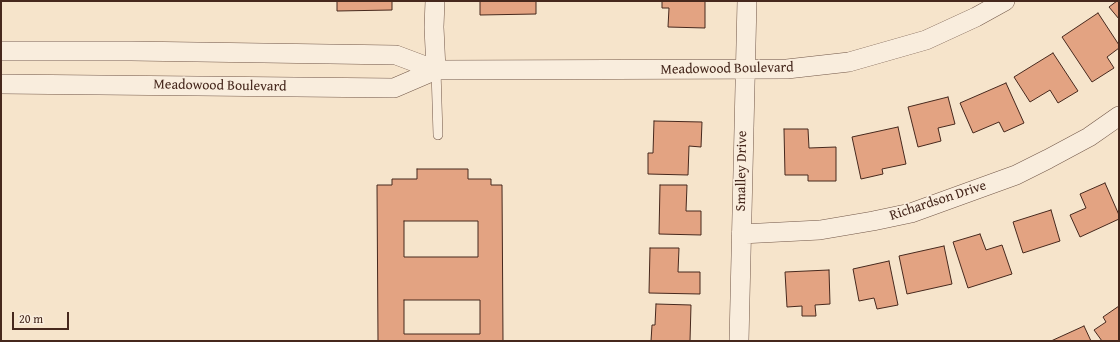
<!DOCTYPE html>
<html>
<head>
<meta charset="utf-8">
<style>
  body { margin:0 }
  #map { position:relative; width:1120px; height:342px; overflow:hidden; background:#f6e4cb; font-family:"Gentium Book Plus",serif }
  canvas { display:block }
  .frame { position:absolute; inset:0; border:2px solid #46281d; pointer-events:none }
  .scale { position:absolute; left:12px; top:312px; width:57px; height:18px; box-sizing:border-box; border:2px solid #46281d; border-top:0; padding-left:5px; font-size:12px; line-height:14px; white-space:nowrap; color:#46281d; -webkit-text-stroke:3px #f9eddd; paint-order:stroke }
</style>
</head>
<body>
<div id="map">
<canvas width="1120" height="342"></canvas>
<div class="frame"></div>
<div class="scale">20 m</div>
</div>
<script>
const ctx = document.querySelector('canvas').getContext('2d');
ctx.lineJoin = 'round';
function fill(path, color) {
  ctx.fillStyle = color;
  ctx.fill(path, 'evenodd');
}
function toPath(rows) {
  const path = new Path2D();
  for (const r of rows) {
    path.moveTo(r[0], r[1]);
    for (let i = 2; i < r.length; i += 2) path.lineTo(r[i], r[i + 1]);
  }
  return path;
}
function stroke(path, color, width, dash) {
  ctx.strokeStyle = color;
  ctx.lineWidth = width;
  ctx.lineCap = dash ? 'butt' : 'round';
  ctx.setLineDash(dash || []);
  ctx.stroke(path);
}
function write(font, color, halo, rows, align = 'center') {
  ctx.font = font + ' "Gentium Book Plus",serif';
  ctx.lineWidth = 3.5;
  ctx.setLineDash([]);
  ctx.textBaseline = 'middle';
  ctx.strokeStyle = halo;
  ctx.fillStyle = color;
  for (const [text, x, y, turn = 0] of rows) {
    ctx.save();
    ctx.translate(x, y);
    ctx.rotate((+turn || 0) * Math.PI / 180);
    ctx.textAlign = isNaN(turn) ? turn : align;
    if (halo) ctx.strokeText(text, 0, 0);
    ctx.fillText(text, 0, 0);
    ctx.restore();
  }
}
const building = toPath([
  [337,1,392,1,392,10,337,11,337,1],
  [480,1,536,1,536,14,480,15,480,1],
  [662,1,705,1,705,28,668,27,669,8,662,8,662,1],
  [1117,1,1119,1,1119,19,1109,7,1117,1],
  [1098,13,1119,45,1119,48,1107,57,1114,68,1092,82,1062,37,1098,13],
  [1053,53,1078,91,1058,103,1050,90,1030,102,1014,77,1053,53],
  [1006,83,1024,123,1004,132,999,122,973,133,960,103,1006,83],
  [948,97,955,124,938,128,941,141,918,147,908,107,948,97],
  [654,121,702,122,701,147,689,146,688,175,648,174,648,153,653,153,654,121],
  [898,127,906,164,882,169,883,174,861,179,852,137,898,127],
  [784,129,808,129,809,148,836,147,836,181,808,181,808,175,785,175,784,129],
  [417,169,468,169,468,179,491,179,491,185,502,185,503,341,378,341,377,185,392,185,392,179,417,179,417,169],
  [404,221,478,221,478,257,404,257,404,221],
  [404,300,480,300,480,334,404,334,404,300],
  [1105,183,1119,215,1119,219,1080,237,1070,215,1086,208,1080,194,1105,183],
  [660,185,687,185,686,211,701,211,701,235,659,234,660,185],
  [1051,210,1060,241,1023,253,1013,222,1051,210],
  [980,234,986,250,1002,245,1012,274,968,288,953,242,980,234],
  [944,246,952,284,907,294,899,256,944,246],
  [650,248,679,248,678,272,700,272,700,294,649,293,650,248],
  [889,261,898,305,877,309,874,298,859,301,853,269,889,261],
  [829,270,830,304,815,305,816,316,802,316,802,306,787,307,785,272,829,270],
  [656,304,691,305,690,341,651,341,652,325,655,325,656,304],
  [1119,306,1119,341,1102,341,1094,330,1106,322,1103,317,1119,306],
  [1084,326,1091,341,1051,341,1084,326]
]);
const service = toPath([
  [436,70,438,135]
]);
const minor = toPath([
  [435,1,434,27,436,70],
  [1,51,131,51,396,55,436,70,787,69,849,62,926,40,976,17,1005,1],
  [1,84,394,88,436,70],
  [741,234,820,230,873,221,911,213,1016,175,1048,159,1089,137,1119,116],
  [739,341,747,1]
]);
const streetNames = [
  ["Meadowood Boulevard",727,69,-1],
  ["Meadowood Boulevard",220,86,1],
  ["Smalley Drive",742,171,-89],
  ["Richardson Drive",938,201,-18]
];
fill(building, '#e3a382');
stroke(building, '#46281d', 1);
stroke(service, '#725748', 10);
stroke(minor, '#725748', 20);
stroke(service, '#f9eddd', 9);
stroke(minor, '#f9eddd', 19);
write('14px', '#46281d', '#f9eddd', streetNames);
</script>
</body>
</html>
